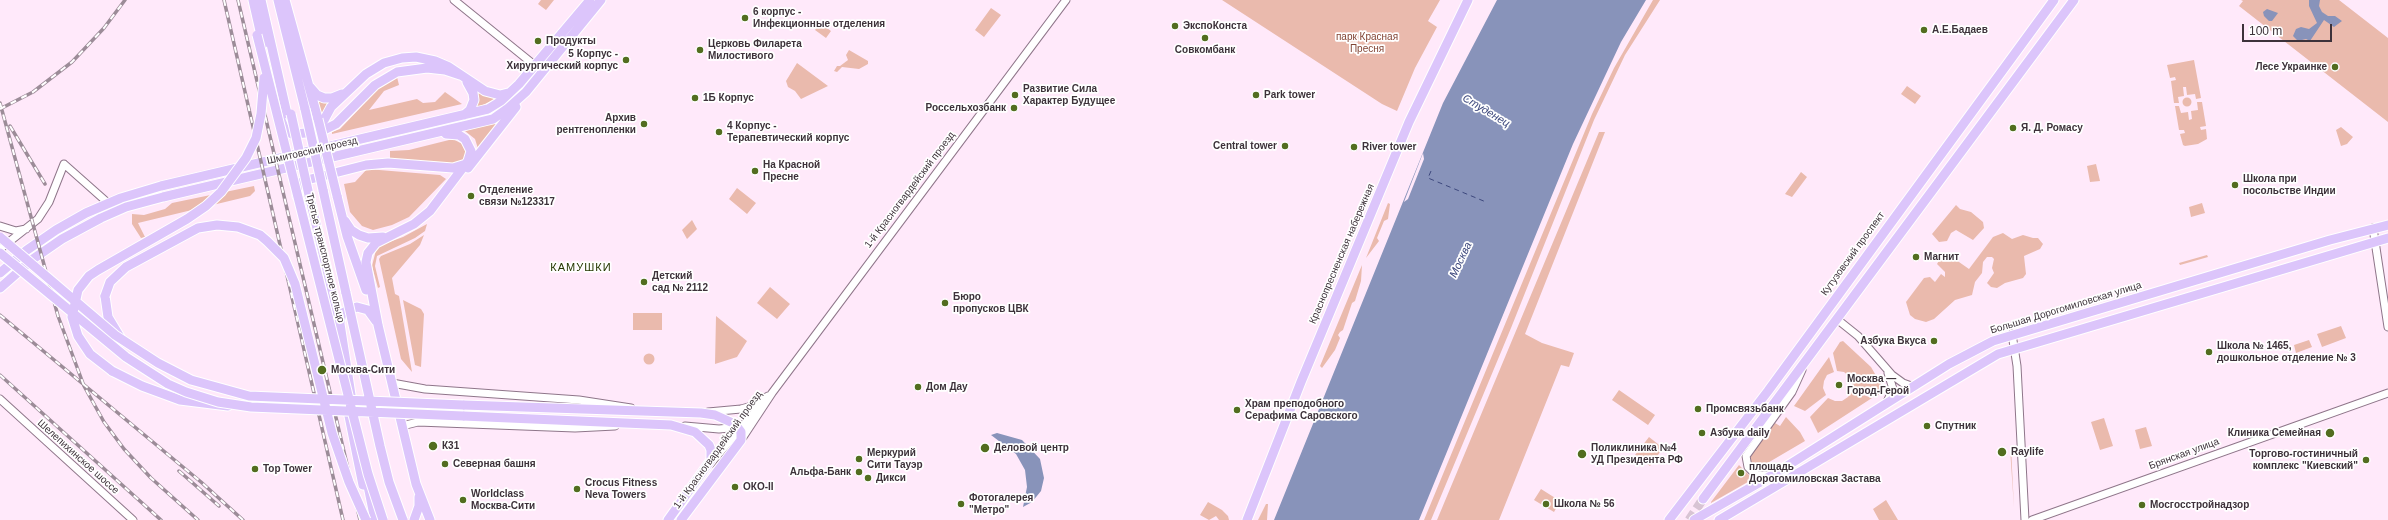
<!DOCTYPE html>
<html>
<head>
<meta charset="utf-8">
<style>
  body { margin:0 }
  #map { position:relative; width:2388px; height:520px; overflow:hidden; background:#ffe9fa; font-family:Helvetica,sans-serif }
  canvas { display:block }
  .scale { position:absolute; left:2242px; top:24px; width:90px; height:18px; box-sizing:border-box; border:2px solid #3d323a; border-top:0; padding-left:5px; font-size:12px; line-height:14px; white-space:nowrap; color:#3d323a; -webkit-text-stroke:3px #fff; paint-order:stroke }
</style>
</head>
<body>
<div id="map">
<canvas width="2388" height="520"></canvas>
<div class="scale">100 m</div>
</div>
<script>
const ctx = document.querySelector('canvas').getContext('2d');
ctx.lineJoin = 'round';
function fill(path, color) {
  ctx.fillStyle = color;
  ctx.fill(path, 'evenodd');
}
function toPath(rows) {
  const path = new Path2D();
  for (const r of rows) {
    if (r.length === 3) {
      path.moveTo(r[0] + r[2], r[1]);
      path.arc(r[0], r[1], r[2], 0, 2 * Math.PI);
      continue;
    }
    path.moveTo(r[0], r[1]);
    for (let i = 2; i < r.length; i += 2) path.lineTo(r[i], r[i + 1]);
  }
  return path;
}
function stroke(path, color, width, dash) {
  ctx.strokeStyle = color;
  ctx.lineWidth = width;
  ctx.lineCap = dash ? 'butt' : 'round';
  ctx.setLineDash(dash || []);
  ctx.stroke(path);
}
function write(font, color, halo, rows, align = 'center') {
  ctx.font = font + ' Helvetica,sans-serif';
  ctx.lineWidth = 3.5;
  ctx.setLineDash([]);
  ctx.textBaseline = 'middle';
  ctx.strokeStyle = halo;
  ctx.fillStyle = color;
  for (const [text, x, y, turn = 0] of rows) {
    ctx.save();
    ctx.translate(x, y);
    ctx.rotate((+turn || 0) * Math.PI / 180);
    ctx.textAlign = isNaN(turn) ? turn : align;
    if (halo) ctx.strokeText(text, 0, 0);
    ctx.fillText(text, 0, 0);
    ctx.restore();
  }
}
const green = toPath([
  [541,0,554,0,546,10,538,4],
  [1222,0,1440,0,1428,21,1437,27,1415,68,1397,111,1382,104],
  [1653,0,1660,0,1625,55,1594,120,1511,328,1431,520,1424,520,1592,114,1614,68],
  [2241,0,2339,0,2388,38,2388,122,2239,6,2243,1],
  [991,8,1001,15,984,37,975,30],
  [820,23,831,31,826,38,815,30],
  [849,50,868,61,868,64,859,69,842,67,837,72,834,71,837,66,840,66,848,60,846,55],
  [2194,60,2201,98,2196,99,2195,94,2187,95,2186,87,2183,87,2184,96,2178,97,2179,103,2174,103,2171,81,2176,80,2175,77,2170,78,2167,65],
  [797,63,828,86,801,99,795,91,788,87,786,81],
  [397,77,399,85,384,91,369,110,417,99,423,103,435,102,445,92,462,104,332,134,332,132,340,129,382,85],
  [475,86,500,97,472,110],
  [1907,86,1921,96,1915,104,1901,94],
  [314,95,332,102,321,118],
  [2187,102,4.5],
  [2197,102,2202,102,2206,126,2200,127,2201,130,2206,129,2207,139,2198,144,2185,146,2183,145,2180,134,2185,133,2184,130,2179,130,2175,106,2179,106,2181,113,2188,112,2189,120,2192,119,2191,111,2198,110],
  [501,120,479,152,475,139,465,131],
  [2341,127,2353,137,2347,144,2341,146,2336,130],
  [1599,132,1605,132,1525,334,1542,343,1574,353,1569,367,1561,365,1499,520,1437,520],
  [453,139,464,145,467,151,465,160,453,165,390,160,390,151,409,150],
  [2096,164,2100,181,2090,182,2087,166],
  [367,169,440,175,446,179,409,217,392,225,373,230,362,226,350,212,344,184,355,182],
  [1801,172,1807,177,1792,197,1785,194],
  [254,186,255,191,250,196,138,223,145,237,141,238,132,224,132,214,144,215,165,209,172,203],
  [737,188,756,203,747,214,729,199],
  [1388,203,1390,204,1388,219,1384,221,1377,238,1379,241,1366,258],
  [2202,203,2205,213,2191,217,2189,207],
  [1956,205,1960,209,1971,212,1983,222,1984,228,1973,240,1956,230,1951,233,1947,241,1939,242,1932,234],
  [692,220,697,229,687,239,682,230],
  [427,224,425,231,415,238,377,256,375,266,380,287,378,288,372,266,376,250,381,245,403,237],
  [2003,233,2012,239,2023,235,2033,238,2038,238,2043,244,2040,249,2024,256,2026,274,2023,278,2005,283,1997,288,1991,287,1987,283,1994,273,1992,268,1994,259,1992,257,1987,257,1983,262,1982,273,1975,282,1972,295,1955,300,1934,319,1926,322,1915,319,1910,315,1906,302,1924,278,1930,277,1935,282,1941,274,1945,277,1945,272,1937,264,1941,257,1949,255,1969,269,1993,237],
  [424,235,420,245,392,278,395,294,399,296,412,372,401,359,379,259,381,256,410,244],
  [2207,255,2208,257,2180,265,2179,263],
  [1362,265,1361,281,1355,301,1352,303,1343,330,1340,332,1338,335,1340,338,1335,350,1322,368,1320,366],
  [770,287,790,304,777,319,757,303],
  [403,300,421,309,424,314,421,367,415,365],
  [633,313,662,313,662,330,633,330],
  [716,316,747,341,737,357,715,364],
  [2341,326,2346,338,2322,347,2317,334],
  [2309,340,2312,347,2296,353,2294,345],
  [1843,341,1871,367,1882,386,1882,392,1878,395,1853,388,1850,377,1844,372,1837,371,1833,353,1840,342],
  [649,359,5.5],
  [1829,357,1834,372,1827,375,1824,381,1823,388,1826,395,1805,411,1794,406],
  [1619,390,1655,415,1648,425,1612,400],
  [1852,391,1872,398,1818,433,1810,417,1828,398,1835,401,1842,401,1848,397],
  [1786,417,1800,432,1805,441,1759,468,1755,467,1750,462,1749,457,1775,423,1780,426],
  [2104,418,2113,446,2100,450,2091,422],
  [2146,427,2152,446,2140,449,2135,430],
  [1649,437,1663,448,1650,466,1635,455],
  [2010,448,2011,448,2014,508],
  [1739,465,1753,479,1711,503,1711,502],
  [1541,489,1560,501,1554,512,1534,500],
  [1886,500,1898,520,1879,520,1873,509],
  [1208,502,1222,510,1228,516,1229,520,1219,520,1216,516,1209,520,1200,515],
  [1266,504,1268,504,1267,520,1258,520]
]);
const water = toPath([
  [1497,0,1646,0,1621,42,1573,144,1419,520,1274,520,1443,103],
  [2309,0,2320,0,2319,6,2322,12,2328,16,2335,16,2342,21,2334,27,2324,20,2310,41,2306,39,2298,41,2293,36,2296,29,2301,27,2309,29,2317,23,2309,6],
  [2267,9,2278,13,2272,21,2269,21,2264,16,2263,12],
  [997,433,1022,440,1040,459,1044,478,1041,491,1032,502,1023,507,1027,487,1025,470,1016,454,991,435]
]);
const pier = toPath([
  [1423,153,1424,159,1408,199,1404,202]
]);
const ferry = toPath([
  [1431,171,1428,178,1486,202]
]);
const majorTunnel = toPath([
  [1689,520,1703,499]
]);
const minor = toPath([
  [454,0,538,68],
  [0,226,16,231,26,229],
  [2373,228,2388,327],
  [0,249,38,219,49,202,64,164,108,203],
  [1838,320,1858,336,1892,375,1903,383,1914,387],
  [2012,334,2017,366,2025,520],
  [392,383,425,389,579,400,631,408],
  [0,399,133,520],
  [1887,402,1893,389,1888,373],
  [708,412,741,409,752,406,768,396],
  [402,426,418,422,575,428,615,426],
  [685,426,719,429,740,427],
  [741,440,772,393,1066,0],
  [710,464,759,407],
  [1770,475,1758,475,1754,473,1748,467,1746,456,1792,392,1802,370],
  [2032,520,2388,393]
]);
const major = toPath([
  [253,0,263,44],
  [261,0,287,114],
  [278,0,305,109],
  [285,0,318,119],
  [310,87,317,95,324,98,332,98,342,94],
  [464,115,470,110,474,100,473,93,467,82],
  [281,120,285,130,292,134,320,132,336,124,375,85,397,72,427,68,445,70,460,75],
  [324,120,331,107,366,74,384,63,402,58,416,57,435,61,449,67,485,91,500,95,508,93],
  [468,168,516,107],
  [323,190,346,293],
  [309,195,340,324,351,395],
  [297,196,298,186,303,181,366,165,388,163,453,168,466,164],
  [337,196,347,236,366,290],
  [345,221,351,230,359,235,368,238,383,237],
  [0,273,27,250,56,230,86,213,121,198,161,186,488,109,501,101,519,84,590,0],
  [0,288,33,259,62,239,101,218,126,207,163,197,493,119,507,109,526,92,601,0],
  [105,296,108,317,120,337],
  [340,322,342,313,357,307,368,310,376,321],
  [112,371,142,386,180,400,228,406],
  [463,405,701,413,715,415,735,424,741,432,741,440,681,520],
  [348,411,363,485],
  [463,416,671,425,695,432,709,445,711,450,711,460,668,520],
  [366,476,375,520],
  [1703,499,2074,0],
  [414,520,419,506,419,497],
  [430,520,416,484,378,325,366,262,368,253,376,243,414,224,430,211,468,161,471,151,465,139,459,135,446,134],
  [1247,520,1301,382,1409,122,1468,0],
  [1669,520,1768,391,2054,0],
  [1694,520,1776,473,1949,364,1993,341,2330,240,2388,225],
  [1719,520,1998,354,2388,238]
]);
const rail = toPath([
  [224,0,343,520],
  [238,0,360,520],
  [0,103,58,316,84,386,104,422,124,449,151,478,198,520],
  [0,109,33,92,72,62,104,28,125,0],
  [10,126,45,184],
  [0,315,201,482,243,520],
  [0,375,161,520],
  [179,471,219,506]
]);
const majorBridge = toPath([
  [257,35,368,474,383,520],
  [305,109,323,190],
  [291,114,309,195],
  [318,119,337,196],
  [0,237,115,335,158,363,191,380,249,396,463,405],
  [0,253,126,357,168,384,186,392,218,402,251,407,463,416],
  [346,293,380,446,389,482,403,520],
  [105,296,110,282,126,267,198,228,217,225,238,227,260,235,267,241,284,258,295,284,332,433,349,482,366,520],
  [112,371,90,354,78,336,72,317,78,290,89,276,98,270,187,219,206,206,221,192,246,158,256,138,261,114,264,78]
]);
const markers = [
  [745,18,4,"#526d1f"],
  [1175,26,4,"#526d1f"],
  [1924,30,4,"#526d1f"],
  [1205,38,4,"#526d1f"],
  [538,41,4,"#526d1f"],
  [700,50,4,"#526d1f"],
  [626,60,4,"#526d1f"],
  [2335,67,4,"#526d1f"],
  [1015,95,4,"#526d1f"],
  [1256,95,4,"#526d1f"],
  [695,98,4,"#526d1f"],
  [1014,108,4,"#526d1f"],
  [644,124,4,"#526d1f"],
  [2013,128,4,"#526d1f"],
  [719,132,4,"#526d1f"],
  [1285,146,4,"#526d1f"],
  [1354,147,4,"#526d1f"],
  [755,171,4,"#526d1f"],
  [2235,185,4,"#526d1f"],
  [471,196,4,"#526d1f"],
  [1916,257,4,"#526d1f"],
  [644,282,4,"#526d1f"],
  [945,303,4,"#526d1f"],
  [1934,341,4,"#526d1f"],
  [2209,352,4,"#526d1f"],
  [322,370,5,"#526d1f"],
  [1839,385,4,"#526d1f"],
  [918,387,4,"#526d1f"],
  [1698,409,4,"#526d1f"],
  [1237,410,4,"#526d1f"],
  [1927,426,4,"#526d1f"],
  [1702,433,4,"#526d1f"],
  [2330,433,5,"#526d1f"],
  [433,446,5,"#526d1f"],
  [985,448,5,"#526d1f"],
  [2002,452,5,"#526d1f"],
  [1582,454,5,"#526d1f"],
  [859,459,4,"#526d1f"],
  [2366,460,4,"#526d1f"],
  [445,464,4,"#526d1f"],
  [255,469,4,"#526d1f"],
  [859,472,4,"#526d1f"],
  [1741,473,4,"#526d1f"],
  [868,478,4,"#526d1f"],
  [735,487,4,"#526d1f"],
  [577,489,4,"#526d1f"],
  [463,500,4,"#526d1f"],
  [961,504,4,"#526d1f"],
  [1546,504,4,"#526d1f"],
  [2142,505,4,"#526d1f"]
];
const poiNames = [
  ["6 корпус -",753,12],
  ["Инфекционные отделения",753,24],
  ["ЭкспоКонста",1183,26],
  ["А.Е.Бадаев",1932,30],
  ["Продукты",546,41],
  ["Церковь Филарета",708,44],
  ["Милостивого",708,56],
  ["Совкомбанк",1205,50,"center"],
  ["5 Корпус -",618,54,"right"],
  ["Хирургический корпус",618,66,"right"],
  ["Лесе Украинке",2327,67,"right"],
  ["Развитие Сила",1023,89],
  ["Характер Будущее",1023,101],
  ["Park tower",1264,95],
  ["1Б Корпус",703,98],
  ["Россельхозбанк",1006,108,"right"],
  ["Архив",636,118,"right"],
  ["рентгенопленки",636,130,"right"],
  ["4 Корпус -",727,126],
  ["Терапевтический корпус",727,138],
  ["Я. Д. Ромасу",2021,128],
  ["Central tower",1277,146,"right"],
  ["River tower",1362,147],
  ["На Красной",763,165],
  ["Пресне",763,177],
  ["Школа при",2243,179],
  ["посольстве Индии",2243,191],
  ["Отделение",479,190],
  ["связи №123317",479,202],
  ["Магнит",1924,257],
  ["Детский",652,276],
  ["сад № 2112",652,288],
  ["Бюро",953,297],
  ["пропусков ЦВК",953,309],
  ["Азбука Вкуса",1926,341,"right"],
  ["Школа № 1465,",2217,346],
  ["дошкольное отделение № 3",2217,358],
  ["Москва-Сити",331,370],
  ["Москва —",1847,379],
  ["Город-Герой",1847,391],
  ["Дом Дау",926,387],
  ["Храм преподобного",1245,404],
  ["Серафима Саровского",1245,416],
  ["Промсвязьбанк",1706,409],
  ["Спутник",1935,426],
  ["Азбука daily",1710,433],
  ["Клиника Семейная",2321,433,"right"],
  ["К31",442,446],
  ["Деловой центр",994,448],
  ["Поликлиника №4",1591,448],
  ["УД Президента РФ",1591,460],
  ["Raylife",2011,452],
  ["Меркурий",867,453],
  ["Сити Тауэр",867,465],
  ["Торгово-гостиничный",2358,454,"right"],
  ["комплекс \"Киевский\"",2358,466,"right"],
  ["Северная башня",453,464],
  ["площадь",1749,467],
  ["Дорогомиловская Застава",1749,479],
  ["Top Tower",263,469],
  ["Альфа-Банк",851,472,"right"],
  ["Дикси",876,478],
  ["Crocus Fitness",585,483],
  ["Neva Towers",585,495],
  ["ОКО-II",743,487],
  ["Worldclass",471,494],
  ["Москва-Сити",471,506],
  ["Фотогалерея",969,498],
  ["\"Метро\"",969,510],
  ["Школа № 56",1554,504],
  ["Мосгосстройнадзор",2150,505]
];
const parkNames = [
  ["парк Красная",1367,37],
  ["Пресня",1367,49]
];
const streetNames = [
  ["Шмитовский проезд",312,151,-13],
  ["1-й Красногвардейский проезд",910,190,-53],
  ["Краснопресненская набережная",1342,254,-67],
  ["Кутузовский проспект",1853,254,-54],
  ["Третье транспортное кольцо",325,258,76],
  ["Большая Дорогомиловская улица",2066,308,-17],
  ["1-й Красногвардейский проезд",718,450,-54],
  ["Брянская улица",2184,454,-20],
  ["Шелепихинское шоссе",78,457,42]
];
const waterNames = [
  ["Студенец",1486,111,31],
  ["Москва",1461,260,-65]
];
const neighbourhoodNames = [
  ["КАМУШКИ",581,268]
];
fill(green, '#eabaad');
fill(water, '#8893ba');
fill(pier, '#ffe9fa');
stroke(ferry, '#3d487d', 1, [5, 4]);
stroke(majorTunnel, '#d8c4d4', 9, [9, 4.5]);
stroke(minor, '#8f768a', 9);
stroke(major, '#fff', 11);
stroke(minor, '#fff', 7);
stroke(major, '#dcc5fb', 9);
stroke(rail, '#9c8c98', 3.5);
stroke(rail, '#fff', 2, [6]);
stroke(majorBridge, '#fff', 11, []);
stroke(majorBridge, '#dcc5fb', 9);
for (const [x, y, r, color] of markers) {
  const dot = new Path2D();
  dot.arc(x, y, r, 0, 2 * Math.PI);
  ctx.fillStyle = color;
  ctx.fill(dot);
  stroke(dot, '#fff', 1.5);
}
write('bold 10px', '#3d323a', '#fff', poiNames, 'left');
write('10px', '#824434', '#fff', parkNames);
write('10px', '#3d323a', '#fff', streetNames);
write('italic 11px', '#3d487d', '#fff', waterNames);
ctx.letterSpacing = '1px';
write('11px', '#243600', '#fff', neighbourhoodNames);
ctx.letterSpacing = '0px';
</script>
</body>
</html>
